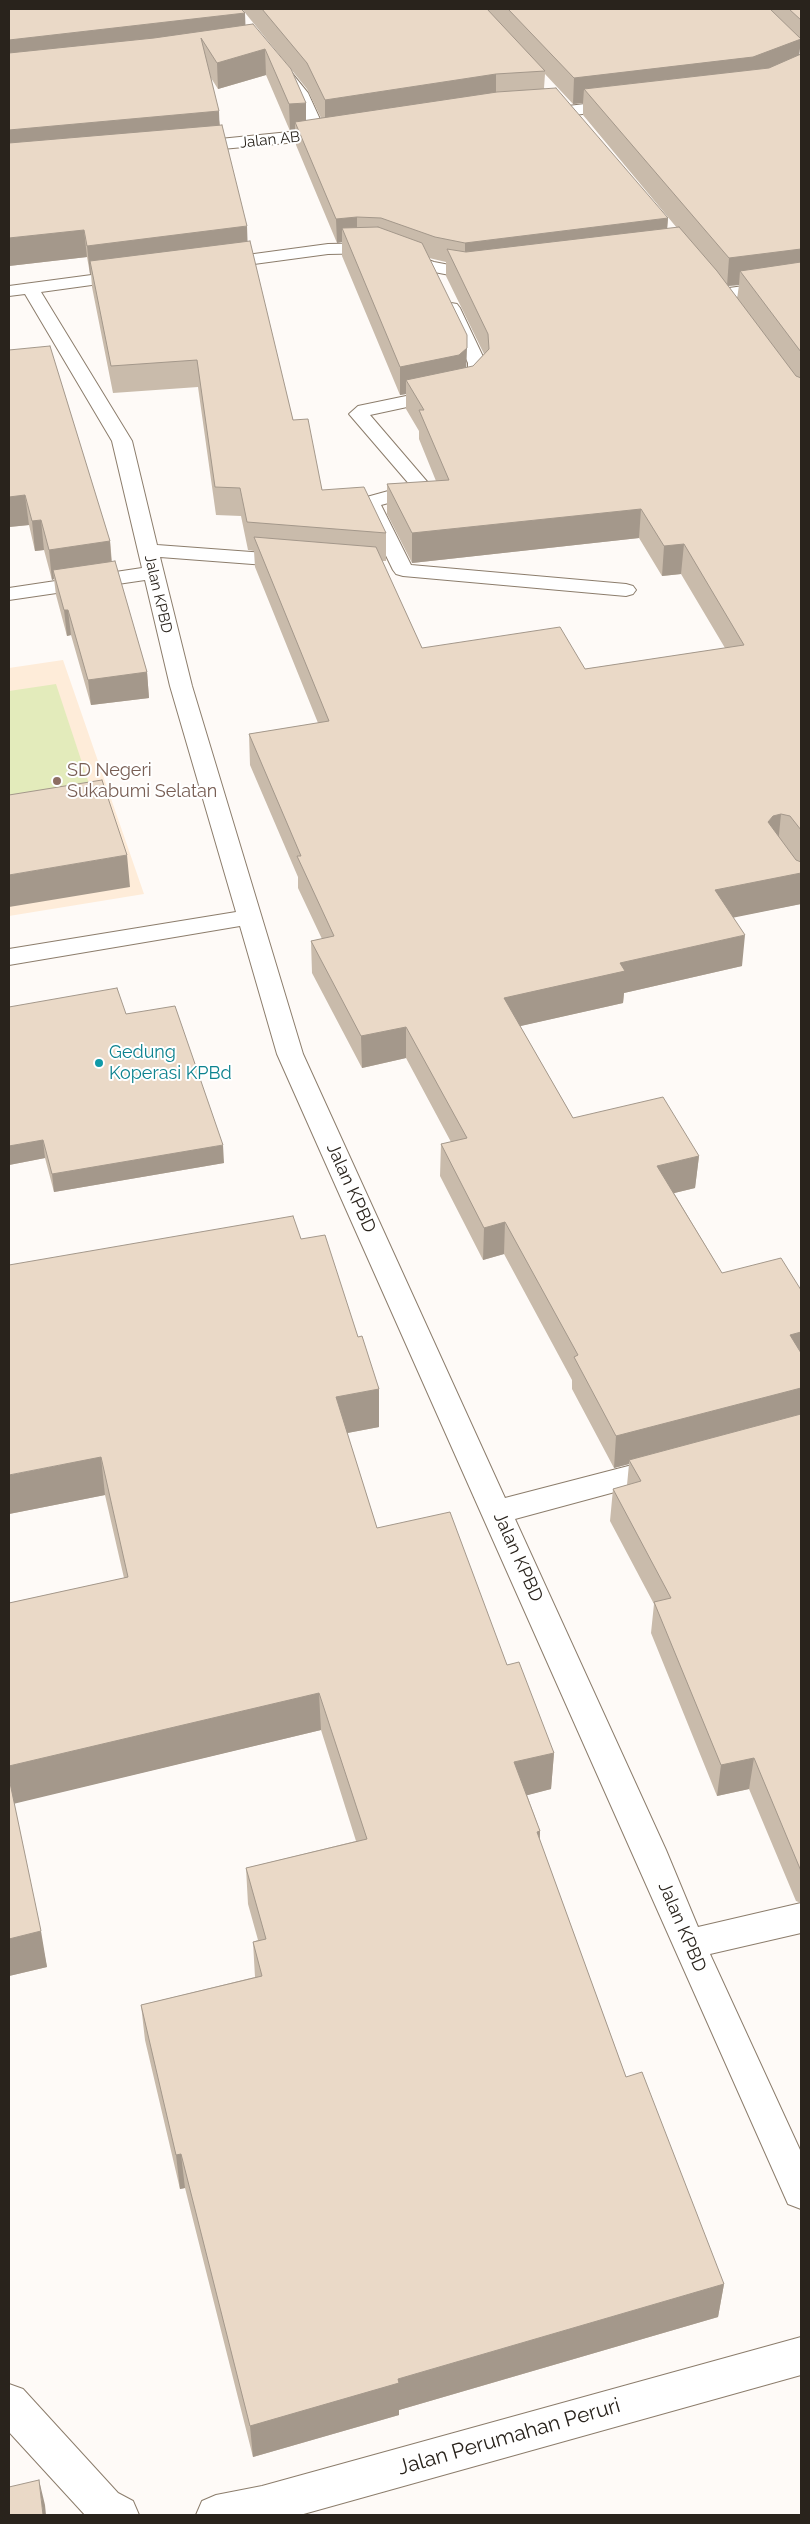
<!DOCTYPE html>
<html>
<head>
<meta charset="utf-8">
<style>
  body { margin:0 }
  #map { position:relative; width:810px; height:2524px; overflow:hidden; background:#fefaf7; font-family:Raleway,sans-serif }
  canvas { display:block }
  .frame { position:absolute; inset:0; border:10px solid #29231c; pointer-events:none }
</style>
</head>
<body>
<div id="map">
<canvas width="810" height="2524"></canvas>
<div class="frame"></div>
</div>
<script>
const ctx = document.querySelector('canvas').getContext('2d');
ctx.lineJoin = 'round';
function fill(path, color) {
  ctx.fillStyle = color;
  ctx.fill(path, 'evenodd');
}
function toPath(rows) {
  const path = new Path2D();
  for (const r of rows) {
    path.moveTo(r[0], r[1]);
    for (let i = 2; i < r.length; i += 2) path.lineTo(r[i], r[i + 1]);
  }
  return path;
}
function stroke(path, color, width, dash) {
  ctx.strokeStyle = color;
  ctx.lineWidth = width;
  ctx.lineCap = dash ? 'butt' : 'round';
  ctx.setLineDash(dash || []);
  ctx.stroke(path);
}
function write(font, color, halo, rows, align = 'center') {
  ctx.font = font + ' Raleway,sans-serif';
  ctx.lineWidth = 4;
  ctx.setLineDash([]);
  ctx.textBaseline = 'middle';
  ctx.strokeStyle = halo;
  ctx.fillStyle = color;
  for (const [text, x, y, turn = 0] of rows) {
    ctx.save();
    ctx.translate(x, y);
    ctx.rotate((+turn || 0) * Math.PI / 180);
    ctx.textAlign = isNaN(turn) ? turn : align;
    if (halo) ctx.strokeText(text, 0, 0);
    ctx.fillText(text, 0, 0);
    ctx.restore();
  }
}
const built = toPath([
  [63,660,144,894,9,916,9,668]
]);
const green = toPath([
  [56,684,95,802,9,816,9,691]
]);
const minor = toPath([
  [285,70,291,72,308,93,324,128,339,129,341,132,339,135,319,140,190,152,184,150,182,147,190,142,309,130,293,94,277,75,285,70],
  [619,100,627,105,625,108,568,116,560,111,568,106,619,100],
  [381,243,434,262,465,268,484,266,490,267,493,271,490,275,465,278,424,270,379,253,328,254,217,269,211,268,208,264,211,260,217,259,328,244,381,243],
  [129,270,135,271,138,275,135,279,41,292,132,441,157,545,292,555,299,557,302,561,299,565,292,567,160,557,192,686,303,1054,505,1498,663,1457,673,1460,678,1468,673,1476,663,1479,515,1519,666,1850,698,1927,801,1903,801,1933,710,1954,801,2152,801,2209,788,2204,277,1054,240,926,9,965,9,949,236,912,170,686,145,580,9,600,9,588,142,568,112,441,25,294,9,296,9,286,129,270],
  [801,278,801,288,722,299,716,298,713,294,716,290,722,289,801,278],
  [451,303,457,304,460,308,486,363,486,378,484,382,472,393,370,415,430,485,426,493,381,505,411,565,626,584,633,586,636,590,633,594,626,596,403,576,396,574,393,570,360,502,363,498,410,485,349,414,358,406,459,385,468,377,468,363,442,308,445,304,451,303],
  [801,2337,801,2375,300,2515,196,2515,202,2501,216,2495,262,2486,801,2337],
  [9,2384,23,2389,118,2493,133,2501,139,2515,85,2515,9,2432,9,2384]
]);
const wall = toPath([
  [9,9,245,13,245,25,253,24,306,121,321,118,307,89,242,9,801,9,801,49,800,48,799,55,801,54,801,904,733,917,742,966,624,993,623,1003,520,1026,573,1118,699,1156,695,1188,674,1193,722,1273,801,1290,801,1903,796,1901,749,1789,717,1796,651,1633,654,1604,610,1521,613,1489,627,1485,629,1464,614,1468,572,1389,572,1380,504,1254,483,1260,440,1176,441,1144,451,1142,406,1058,362,1068,312,973,311,941,322,939,298,888,298,877,250,765,249,734,318,723,255,567,254,551,248,550,241,516,216,515,198,387,113,393,92,287,91,274,90,274,87,257,9,266],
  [545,74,573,104,583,103,583,115,677,228,667,229,668,218,544,88],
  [266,75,290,131,295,130,296,145,337,243,342,242,342,256,400,395,406,394,406,409,419,431,419,439,436,481,387,484,387,514,412,563,639,538,662,576,681,574,725,648,585,669,422,648,382,561,386,561,386,533,322,490,293,420,247,241,220,125,211,78,218,89],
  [429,258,446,262,446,276,484,354,473,366,466,368],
  [739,285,737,299,728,286],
  [9,350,110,541,112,562,147,672,149,698,91,705,71,635,67,636,56,595,54,579,52,580,44,550,35,551,29,525,9,527],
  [9,1007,126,1014,224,1163,54,1192,45,1158,9,1165],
  [301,1239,358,1337,379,1389,379,1427,347,1433,377,1528,507,1665,554,1753,551,1789,527,1795,540,1831,540,1841,626,2077,724,2284,718,2317,399,2410,399,2415,253,2457,185,2188,180,2189,145,2040,141,2005,255,1977,253,1942,258,1940,248,1904,246,1868,356,1841,321,1730,14,1803,47,1967,9,1976,9,1603,124,1578,105,1495,9,1514]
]);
const shadedWall = toPath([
  [245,13,246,39,201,38,9,66,9,40],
  [801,39,798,65,584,89,583,103,573,104,574,78],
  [265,49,266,75,218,89,217,63],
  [496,74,496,100,325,127,325,100],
  [306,103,306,129,295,122,295,130,290,131,289,104],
  [219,111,220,137,9,157,9,130],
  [357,217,357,240,342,228,342,242,337,243,336,219],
  [668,218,666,242,465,266,465,243],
  [247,226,248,254,90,261,91,274,90,274,87,246],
  [84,230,87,257,9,266,9,238],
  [801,249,801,277,740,271,739,285,727,286,729,258],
  [467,348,466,376,406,380,406,394,400,395,400,367],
  [25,495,29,525,9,527,9,497],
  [641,509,639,538,412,563,412,533],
  [41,520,44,550,35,551,32,521],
  [110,541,112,571,53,570,54,579,52,580,49,550],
  [684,544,681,574,662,576,664,546],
  [64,610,68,610,71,635,67,636],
  [147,672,149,698,91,705,88,680],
  [781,814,778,845,768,822,773,816],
  [127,855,130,887,9,907,9,875],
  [801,873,801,904,712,922,715,890],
  [745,935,742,966,624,993,623,1003,503,1030,504,998,620,963],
  [406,1027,406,1058,362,1068,361,1036],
  [43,1140,45,1158,9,1165,9,1146],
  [223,1145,224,1163,54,1192,52,1174],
  [699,1156,695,1188,654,1198,657,1166],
  [505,1222,504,1254,483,1260,484,1228],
  [801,1332,801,1363,790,1335],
  [801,1388,801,1414,629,1460,629,1464,614,1468,616,1436],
  [379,1389,379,1427,337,1435,336,1397],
  [101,1457,105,1495,9,1514,9,1475],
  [319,1693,321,1730,13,1804,9,1781,9,1766],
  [554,1753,551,1789,513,1799,514,1762],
  [754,1758,749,1789,717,1796,721,1765],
  [540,1831,538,1868,537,1832],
  [41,1931,47,1967,9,1976,9,1939],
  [181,2154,185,2188,180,2189,176,2155],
  [724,2284,718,2317,399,2410,399,2415,253,2457,250,2426,398,2379],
  [39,2480,45,2505,46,2515,43,2515]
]);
const building = toPath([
  [9,9,241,9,245,13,9,40,9,9],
  [262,9,487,9,545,71,496,74,325,100,307,63,262,9],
  [508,9,770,9,801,39,753,57,574,78,508,9],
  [789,9,801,9,801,20,789,9],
  [253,24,291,69,306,103,289,104,265,49,217,63,201,38,219,111,9,130,9,53,154,38,253,24],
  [801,54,801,249,729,258,584,89,769,68,801,54],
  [556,88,668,218,465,243,435,237,381,218,357,217,336,219,295,122,497,92,556,88],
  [222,125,247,226,87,246,84,230,9,238,9,143,222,125],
  [378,227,422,243,467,335,467,348,459,355,400,367,342,228,378,227],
  [679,227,717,271,796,376,801,378,801,830,790,816,781,814,773,816,768,822,796,860,801,862,801,873,715,890,745,935,620,963,625,971,504,998,573,1118,663,1097,699,1156,657,1166,722,1273,781,1258,801,1290,801,1332,790,1335,801,1353,801,1388,616,1436,574,1357,578,1355,505,1222,484,1228,441,1144,467,1138,406,1027,361,1036,311,941,334,936,297,856,301,856,249,734,329,721,254,537,376,547,422,648,560,627,585,669,744,645,684,544,664,546,641,509,412,533,387,484,449,480,419,410,424,410,406,380,473,366,489,349,488,334,447,249,466,252,679,227],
  [250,241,293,420,308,419,322,490,364,487,386,533,247,522,240,488,215,487,197,360,111,366,90,261,250,241],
  [801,262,801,352,740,271,801,262],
  [50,346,110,541,49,550,41,520,32,521,25,495,9,497,9,350,50,346],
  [115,561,147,672,88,680,68,610,64,610,53,570,115,561],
  [102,780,127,855,9,875,9,795,102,780],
  [117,988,126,1014,175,1006,223,1145,52,1174,43,1140,9,1146,9,1007,117,988],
  [293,1216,301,1239,325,1235,358,1337,362,1336,379,1389,336,1397,377,1528,450,1512,507,1665,519,1662,554,1753,514,1762,540,1831,537,1832,626,2077,642,2072,724,2284,398,2379,399,2383,250,2426,181,2154,176,2155,141,2005,262,1976,253,1942,266,1939,246,1868,367,1839,319,1693,9,1766,9,1603,128,1577,101,1457,9,1475,9,1265,293,1216],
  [801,1414,801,1871,754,1758,721,1765,654,1602,671,1598,613,1489,641,1481,629,1460,801,1414],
  [9,1778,41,1931,9,1939,9,1778],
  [39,2480,43,2515,9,2515,9,2487,39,2480]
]);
const markers = [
  [57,781,5,"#8d6e63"],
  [99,1063,5,"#0f9aa8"]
];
const farStreetnames = [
  ["Jalan AB",270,140,-6],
  ["Jalan KPBD",158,594,77]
];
const educationNames = [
  ["SD Negeri",67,771],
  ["Sukabumi Selatan",67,792]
];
const cultureNames = [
  ["Gedung",109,1053],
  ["Koperasi KPBd",109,1074]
];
const streetNames = [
  ["Jalan KPBD",351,1188,66],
  ["Jalan KPBD",518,1557,66],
  ["Jalan KPBD",682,1927,67]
];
const nearStreetnames = [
  ["Jalan Perumahan Peruri",509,2437,-16]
];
fill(built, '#feecd9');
fill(green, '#e3ebbb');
stroke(minor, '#8c7d6c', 2);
fill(minor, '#fff');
fill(wall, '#c9bbab');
fill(shadedWall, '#a4988b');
fill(building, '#ead9c7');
stroke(building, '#a4988b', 1);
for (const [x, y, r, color] of markers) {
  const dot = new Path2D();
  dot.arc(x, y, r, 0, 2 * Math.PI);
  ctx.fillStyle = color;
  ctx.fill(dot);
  stroke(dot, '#fff', 2);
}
write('15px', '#29231c', '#fff', farStreetnames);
write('18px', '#785e54', '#fff', educationNames, 'left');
write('18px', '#0d838f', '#fff', cultureNames, 'left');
write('18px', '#29231c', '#fff', streetNames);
write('21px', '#29231c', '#fff', nearStreetnames);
</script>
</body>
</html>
